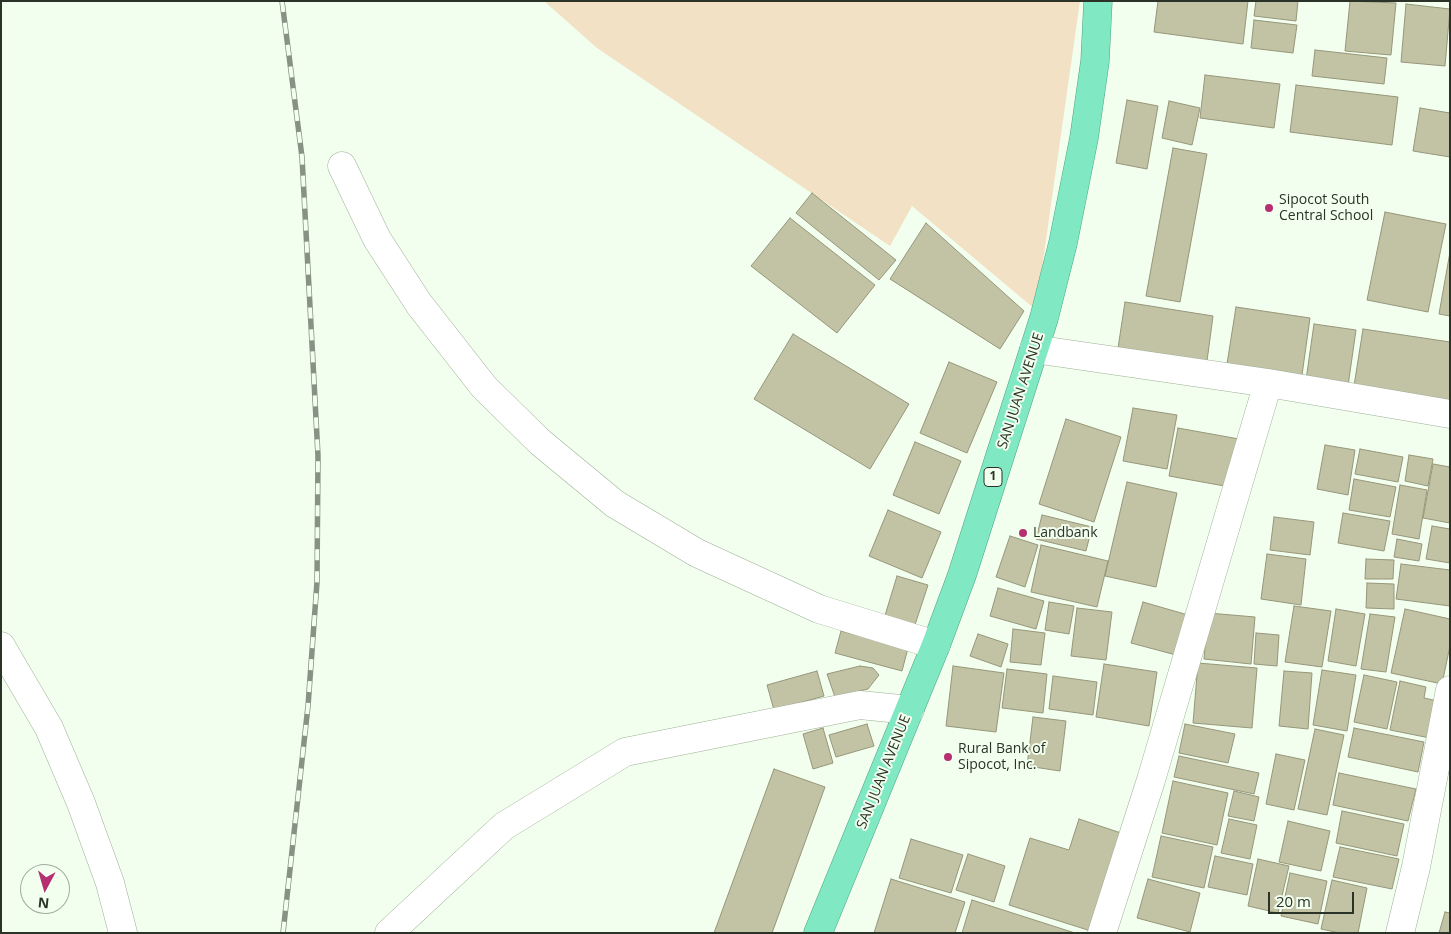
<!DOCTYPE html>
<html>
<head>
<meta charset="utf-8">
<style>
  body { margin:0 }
  #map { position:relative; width:1451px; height:934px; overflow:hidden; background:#f2feee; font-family:"Open Sans",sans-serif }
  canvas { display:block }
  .frame { position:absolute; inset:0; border:2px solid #2b3328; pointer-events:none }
  .north { position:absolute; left:20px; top:864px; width:50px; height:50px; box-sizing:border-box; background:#f2feee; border:1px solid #a2ad9f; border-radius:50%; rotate:186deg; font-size:14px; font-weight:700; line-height:20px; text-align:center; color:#2b3328 }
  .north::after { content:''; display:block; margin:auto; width:18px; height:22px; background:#b62f71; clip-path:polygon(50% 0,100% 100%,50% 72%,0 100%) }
  .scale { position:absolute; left:1268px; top:892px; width:86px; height:22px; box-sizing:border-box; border:2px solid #2b3328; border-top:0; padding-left:6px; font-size:15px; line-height:18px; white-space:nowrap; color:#2b3328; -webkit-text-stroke:4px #f2feee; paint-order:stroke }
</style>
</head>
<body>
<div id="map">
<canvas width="1451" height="934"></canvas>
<div class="frame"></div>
<div class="north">N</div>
<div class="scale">20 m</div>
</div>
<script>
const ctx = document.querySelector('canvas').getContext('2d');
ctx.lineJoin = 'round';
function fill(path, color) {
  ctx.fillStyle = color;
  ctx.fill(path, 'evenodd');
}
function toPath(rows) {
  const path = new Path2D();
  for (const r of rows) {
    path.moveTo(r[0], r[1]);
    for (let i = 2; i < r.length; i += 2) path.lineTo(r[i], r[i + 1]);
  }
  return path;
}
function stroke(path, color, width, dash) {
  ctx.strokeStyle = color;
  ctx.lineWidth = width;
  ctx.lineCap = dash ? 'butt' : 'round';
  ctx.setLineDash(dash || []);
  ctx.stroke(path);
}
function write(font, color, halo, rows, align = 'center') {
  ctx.font = font + ' "Open Sans",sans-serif';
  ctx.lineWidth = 4;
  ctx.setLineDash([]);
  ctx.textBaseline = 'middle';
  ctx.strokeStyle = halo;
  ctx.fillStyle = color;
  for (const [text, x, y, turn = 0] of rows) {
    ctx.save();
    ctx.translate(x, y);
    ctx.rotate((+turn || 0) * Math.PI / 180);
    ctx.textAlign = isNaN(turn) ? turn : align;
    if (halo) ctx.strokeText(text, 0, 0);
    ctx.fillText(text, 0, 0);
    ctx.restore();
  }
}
const green = toPath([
  [544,1,1080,1,1036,310,912,206,890,246,597,48]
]);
const building = toPath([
  [1158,1,1248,1,1243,44,1154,32,1158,1],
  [1256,1,1298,1,1296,21,1254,16,1256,1],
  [1350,1,1396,3,1391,55,1345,51,1350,1],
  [1406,4,1450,9,1445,66,1401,62,1406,4],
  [1254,20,1297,25,1293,53,1251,48,1254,20],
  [1315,50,1387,58,1384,84,1312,76,1315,50],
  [1205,75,1280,84,1274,128,1200,118,1205,75],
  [1296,85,1398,97,1392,145,1290,132,1296,85],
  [1127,100,1158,106,1147,169,1116,163,1127,100],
  [1169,101,1200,108,1192,145,1162,138,1169,101],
  [1420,108,1450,113,1450,157,1413,151,1420,108],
  [1173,148,1207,154,1180,302,1146,296,1173,148],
  [812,193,896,260,879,280,796,213,812,193],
  [1385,212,1446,224,1428,312,1367,300,1385,212],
  [790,218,875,285,837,333,751,266,790,218],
  [926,223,1024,311,1000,349,890,279,926,223],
  [1450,252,1450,316,1439,314,1450,252],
  [1125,302,1213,316,1207,361,1118,348,1125,302],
  [1236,307,1310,318,1302,375,1227,364,1236,307],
  [1314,324,1356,330,1348,386,1306,380,1314,324],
  [1363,329,1450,342,1450,400,1354,386,1363,329],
  [793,334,909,404,870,469,754,399,793,334],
  [949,362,997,382,967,453,920,433,949,362],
  [1133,408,1177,415,1167,469,1123,461,1133,408],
  [1066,419,1121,437,1094,522,1039,504,1066,419],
  [1178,428,1239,439,1230,487,1169,476,1178,428],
  [915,442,961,461,939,514,893,495,915,442],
  [1325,445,1355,450,1348,495,1317,489,1325,445],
  [1360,449,1403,457,1398,482,1355,474,1360,449],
  [1409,455,1433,459,1428,486,1405,481,1409,455],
  [1433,464,1450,467,1450,523,1423,518,1433,464],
  [1354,479,1396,487,1390,517,1349,510,1354,479],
  [1127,482,1177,493,1156,587,1105,576,1127,482],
  [1400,485,1427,490,1419,539,1392,534,1400,485],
  [888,510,941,532,922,578,869,556,888,510],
  [1343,513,1390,521,1384,551,1338,543,1343,513],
  [1042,515,1092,527,1086,551,1036,539,1042,515],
  [1274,517,1314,522,1310,555,1270,550,1274,517],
  [1432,526,1450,529,1450,563,1426,559,1432,526],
  [1010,536,1038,545,1025,587,996,577,1010,536],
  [1397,539,1422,544,1419,561,1394,557,1397,539],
  [1041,545,1108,561,1097,607,1031,592,1041,545],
  [1267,554,1306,559,1301,605,1261,599,1267,554],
  [1366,559,1394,560,1393,579,1365,579,1366,559],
  [1401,564,1450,570,1450,606,1396,599,1401,564],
  [897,576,928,585,913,631,883,622,897,576],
  [1367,583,1394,584,1394,609,1366,608,1367,583],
  [998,588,1044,601,1036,629,990,616,998,588],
  [1049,602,1074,606,1069,634,1045,630,1049,602],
  [1143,602,1188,615,1176,655,1131,643,1143,602],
  [1294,606,1331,611,1322,667,1285,662,1294,606],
  [1077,608,1112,612,1106,660,1071,656,1077,608],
  [1336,609,1365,614,1356,666,1328,661,1336,609],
  [1405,609,1450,619,1450,646,1442,684,1391,673,1405,609],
  [1208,613,1255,617,1251,664,1204,659,1208,613],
  [1370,614,1395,617,1386,672,1361,669,1370,614],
  [1013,629,1045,633,1041,665,1010,662,1013,629],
  [841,631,908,648,902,671,835,653,841,631],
  [1256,633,1279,635,1277,666,1254,664,1256,633],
  [978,634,1008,644,1001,667,970,656,978,634],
  [1198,663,1257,668,1252,728,1193,723,1198,663],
  [1104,664,1157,672,1149,726,1096,717,1104,664],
  [860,666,873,668,879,675,868,689,835,697,827,674,860,666],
  [953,666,1004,673,996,732,946,726,953,666],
  [1007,669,1047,674,1043,713,1002,708,1007,669],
  [1322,670,1356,675,1347,731,1313,725,1322,670],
  [817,671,824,696,774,710,767,685,817,671],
  [1284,671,1312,673,1308,729,1279,726,1284,671],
  [1364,675,1397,682,1387,729,1354,722,1364,675],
  [1053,676,1097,682,1093,715,1049,709,1053,676],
  [1400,681,1426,687,1424,698,1442,702,1435,739,1390,730,1400,681],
  [1033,717,1066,721,1060,771,1027,766,1033,717],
  [867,724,874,746,836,757,829,735,867,724],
  [1185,724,1235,734,1228,763,1179,753,1185,724],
  [823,728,833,763,813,769,803,734,823,728],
  [1354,728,1424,742,1418,772,1348,757,1354,728],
  [1315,729,1344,735,1327,815,1298,809,1315,729],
  [1276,754,1305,760,1294,810,1266,804,1276,754],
  [1179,756,1259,773,1254,794,1174,777,1179,756],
  [774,769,825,787,772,933,714,933,774,769],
  [1339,773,1416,789,1408,821,1333,805,1339,773],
  [1173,781,1228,793,1217,845,1162,833,1173,781],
  [1234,791,1259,797,1254,821,1228,816,1234,791],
  [1342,811,1404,824,1397,856,1336,843,1342,811],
  [1079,819,1124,834,1094,932,1009,905,1030,838,1069,850,1079,819],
  [1229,819,1257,825,1250,859,1221,853,1229,819],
  [1288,821,1330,831,1321,871,1279,862,1288,821],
  [1161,836,1213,847,1204,888,1152,877,1161,836],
  [911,839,963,855,951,893,899,878,911,839],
  [1340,847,1399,859,1392,889,1333,877,1340,847],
  [968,854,1005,866,994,902,956,890,968,854],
  [1215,856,1253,864,1247,895,1208,887,1215,856],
  [1258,859,1289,866,1278,913,1248,906,1258,859],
  [1290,873,1327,881,1318,924,1281,916,1290,873],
  [891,879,965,902,955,933,874,933,891,879],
  [1148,879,1200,893,1190,932,1137,918,1148,879],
  [1332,880,1367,888,1358,933,1340,933,1321,929,1332,880],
  [972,900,1075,933,962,933,972,900],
  [1445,912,1450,913,1450,933,1439,933,1445,912]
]);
const minor = toPath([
  [342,166,377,239,419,304,484,387,540,442,615,504,697,553,819,609,936,645],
  [1034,349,1268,383,1450,414],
  [1,646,49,728,81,803,110,883,123,933],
  [389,933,504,826,625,752,860,705,910,710],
  [1102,933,1151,780,1268,383],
  [1400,933,1416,867,1450,690]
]);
const trunk = toPath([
  [818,933,936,645,962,575,1044,318,1063,243,1084,138,1095,61,1098,1]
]);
const rail = toPath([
  [282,1,302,157,318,456,317,582,308,706,283,933]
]);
const markers = [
  [1269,208,5,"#b62f71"],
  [1023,533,5,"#b62f71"],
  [948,757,5,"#b62f71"]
];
const shields = [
  [993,477,18]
];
const shieldNames = [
  ["1",993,477]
];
const poiNames = [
  ["Sipocot South",1279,200],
  ["Central School",1279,216],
  ["Landbank",1033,533],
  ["Rural Bank of",958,749],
  ["Sipocot, Inc.",958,765]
];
const streetNames = [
  ["SAN JUAN AVENUE",1021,391,-72],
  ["SAN JUAN AVENUE",884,772,-68]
];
fill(green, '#f2e1c4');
fill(building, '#c2c2a4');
stroke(building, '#969679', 1);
stroke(minor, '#9eb197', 29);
stroke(trunk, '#4da582', 29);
stroke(minor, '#fff', 28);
stroke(trunk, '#80e8c2', 28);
stroke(rail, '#879184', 5.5);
stroke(rail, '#f2feee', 4, [11]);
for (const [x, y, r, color] of markers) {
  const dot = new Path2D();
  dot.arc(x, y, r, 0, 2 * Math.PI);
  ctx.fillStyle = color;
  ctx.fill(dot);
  stroke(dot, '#f2feee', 2);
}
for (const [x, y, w] of shields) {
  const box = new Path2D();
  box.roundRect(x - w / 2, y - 9.5, w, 19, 4);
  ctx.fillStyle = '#f2feee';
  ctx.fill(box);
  stroke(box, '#2b3328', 1);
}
write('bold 12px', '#2b3328', null, shieldNames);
write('14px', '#2b3328', '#f2feee', poiNames, 'left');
write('14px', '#2b3328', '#f2feee', streetNames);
</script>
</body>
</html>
